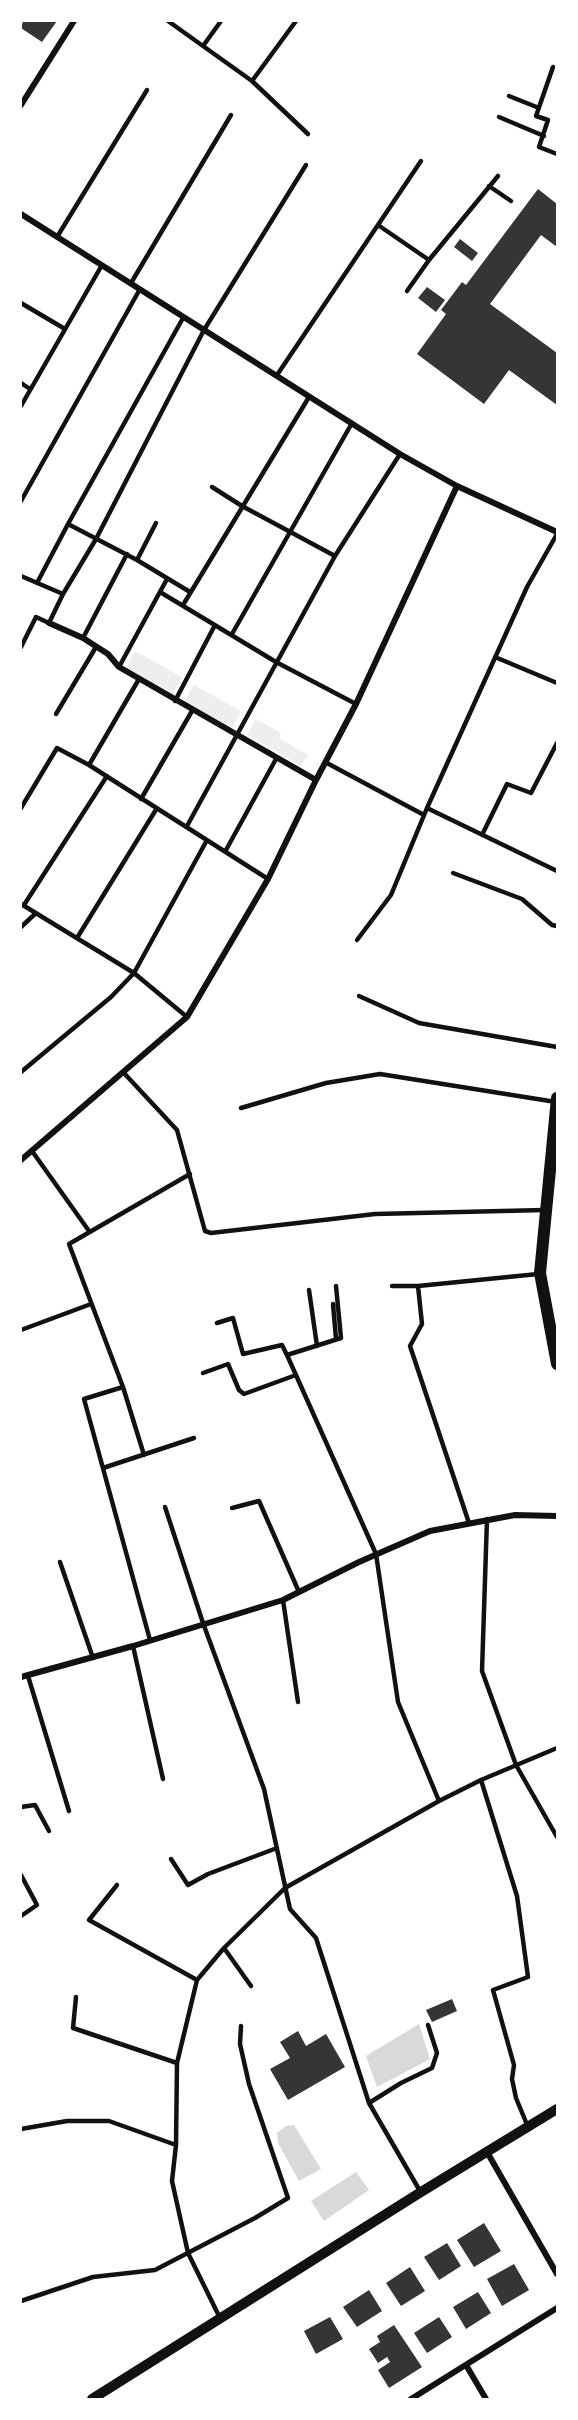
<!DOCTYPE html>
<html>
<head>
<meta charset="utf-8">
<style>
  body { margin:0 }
  #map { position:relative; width:578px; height:2420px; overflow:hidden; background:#fff; font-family:Literata,serif }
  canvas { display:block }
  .frame { position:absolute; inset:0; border:22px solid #fff; pointer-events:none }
</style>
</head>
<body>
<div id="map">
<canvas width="578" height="2420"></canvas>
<div class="frame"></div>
</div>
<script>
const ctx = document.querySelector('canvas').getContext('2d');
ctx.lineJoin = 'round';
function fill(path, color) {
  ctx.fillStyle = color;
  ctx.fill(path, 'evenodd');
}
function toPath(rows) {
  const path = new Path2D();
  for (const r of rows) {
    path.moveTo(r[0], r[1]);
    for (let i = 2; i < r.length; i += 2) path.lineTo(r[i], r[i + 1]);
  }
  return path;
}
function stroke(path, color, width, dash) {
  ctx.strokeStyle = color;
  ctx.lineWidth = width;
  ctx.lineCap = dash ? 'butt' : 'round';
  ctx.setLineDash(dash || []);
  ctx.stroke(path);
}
const green = toPath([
  [135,651,182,677,173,694,126,668],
  [194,685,241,711,232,728,184,702],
  [256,719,281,733,279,738,308,755,301,766,247,735]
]);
const water = toPath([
  [419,2024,430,2059,377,2087,366,2056],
  [294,2125,321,2169,299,2181,278,2143,277,2133,286,2126],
  [356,2172,369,2190,324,2221,311,2201]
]);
const building = toPath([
  [23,21,57,21,42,42,21,28],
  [538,189,557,204,557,247,541,235,490,304,557,353,557,405,509,370,484,404,417,354,446,314,441,310,462,282,466,285],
  [460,239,478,253,472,261,454,247],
  [427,287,445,300,436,312,418,298],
  [452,1999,457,2011,432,2022,426,2010],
  [298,2031,306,2046,326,2034,345,2067,288,2100,270,2069,290,2058,280,2042],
  [484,2223,501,2251,474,2267,457,2240],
  [447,2243,461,2266,439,2280,424,2257],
  [514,2264,529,2290,502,2306,487,2279],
  [410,2267,425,2291,401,2306,386,2283],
  [369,2290,382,2311,357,2327,343,2307],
  [478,2292,491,2313,466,2329,453,2307],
  [330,2317,343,2339,316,2354,304,2331],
  [439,2317,452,2337,427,2353,414,2333],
  [394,2325,422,2367,389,2388,378,2370,390,2362,387,2357,378,2363,369,2349,380,2342,377,2336]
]);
const service = toPath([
  [168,21,252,81,308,134],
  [203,46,221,21],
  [553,67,536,116,548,120,539,147,557,154],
  [252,81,296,21],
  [509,96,539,108],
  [499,117,544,136],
  [489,186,511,201],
  [378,225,429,260,407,291],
  [57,237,147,90],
  [429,260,498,176],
  [131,283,231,115],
  [21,303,65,329],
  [277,375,421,161],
  [21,383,30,389],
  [21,406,102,265],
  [212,487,242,506,335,556],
  [21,501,140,289],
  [68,524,137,560,190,592],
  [137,560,156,523],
  [21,576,63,594,49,623,36,617,21,647],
  [37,583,68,524,183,318],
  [160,592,276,662,356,704],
  [63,594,96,539,204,330,306,165],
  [183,605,309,397],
  [232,634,352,423],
  [83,638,127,554],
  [495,657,557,683],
  [119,667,167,579],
  [175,701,215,625],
  [56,714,96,647],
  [325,762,424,815],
  [89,765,139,679],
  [141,799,192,711],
  [21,808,57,748,89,765,268,879],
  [427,808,557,871],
  [187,826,335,556,400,454],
  [482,835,507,784,531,793,557,743],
  [226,850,276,759],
  [453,873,522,899,552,925,557,926],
  [21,904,134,973,187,1017],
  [24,905,107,776],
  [21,927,36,913],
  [77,938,157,808],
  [357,940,391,895,427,808,527,587,557,534],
  [359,996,419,1023,557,1047],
  [21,1072,111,997,134,973,207,840],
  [123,1072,177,1130,205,1231,211,1233,375,1214,545,1210],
  [241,1108,326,1083,380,1074,556,1102],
  [32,1151,89,1231],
  [392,1286,418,1286,538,1274],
  [418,1286,422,1324,410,1346,469,1523],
  [309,1290,317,1346],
  [333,1304,336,1339],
  [217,1323,233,1318,243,1354,282,1345,287,1355,376,1554,398,1702,439,1801],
  [21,1330,91,1304],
  [287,1355,341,1338,336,1286],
  [203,1373,228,1364,239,1390,244,1394,296,1375],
  [123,1387,84,1399,150,1640],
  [144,1455,123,1387,69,1244,190,1174],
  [103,1468,194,1438],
  [165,1507,203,1623,264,1789,290,1909,316,1938,369,2103,420,2191],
  [232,1508,259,1501,299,1592],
  [487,1519,482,1671,516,1765,557,1837],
  [60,1562,93,1658],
  [283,1600,298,1702],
  [133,1646,163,1779],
  [28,1676,69,1811],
  [481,1780,517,1896,528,1977,493,1990,514,2065,512,2079,516,2098,528,2127],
  [21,1807,35,1805,49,1831],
  [171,1859,188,1885,208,1874,277,1848],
  [21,1875,37,1905,21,1916],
  [117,1885,89,1920,197,1980],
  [224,1948,251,1986],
  [76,1997,73,2028,177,2063],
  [369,2103,401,2083,432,2068,437,2053,428,2025],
  [21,2129,67,2121,109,2121,176,2145],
  [21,2301,93,2277,155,2270,255,2218,288,2198,249,2084,240,2044,241,2026],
  [220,2318,188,2253,172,2181,176,2145,177,2063,197,1980,224,1948,285,1888,439,1801,481,1780,557,1748]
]);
const minor = toPath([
  [21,105,74,21],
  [21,214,400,454,457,486,557,532],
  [49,623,83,638,108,654,119,667,316,780],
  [21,1160,187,1017,268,879,316,780,356,704,457,486],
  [21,1677,133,1646,283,1600,359,1562,430,1531,515,1515,557,1516],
  [487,2152,557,2274],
  [466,2365,486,2399],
  [411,2399,557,2308]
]);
const tertiary = toPath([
  [92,2399,421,2192,557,2109]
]);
const secondary = toPath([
  [557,1098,540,1273,557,1364]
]);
fill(green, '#eee');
fill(water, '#d9d9d9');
fill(building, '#353535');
stroke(service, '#111', 4.5);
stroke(minor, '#111', 6);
stroke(tertiary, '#111', 10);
stroke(secondary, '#111', 12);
</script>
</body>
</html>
